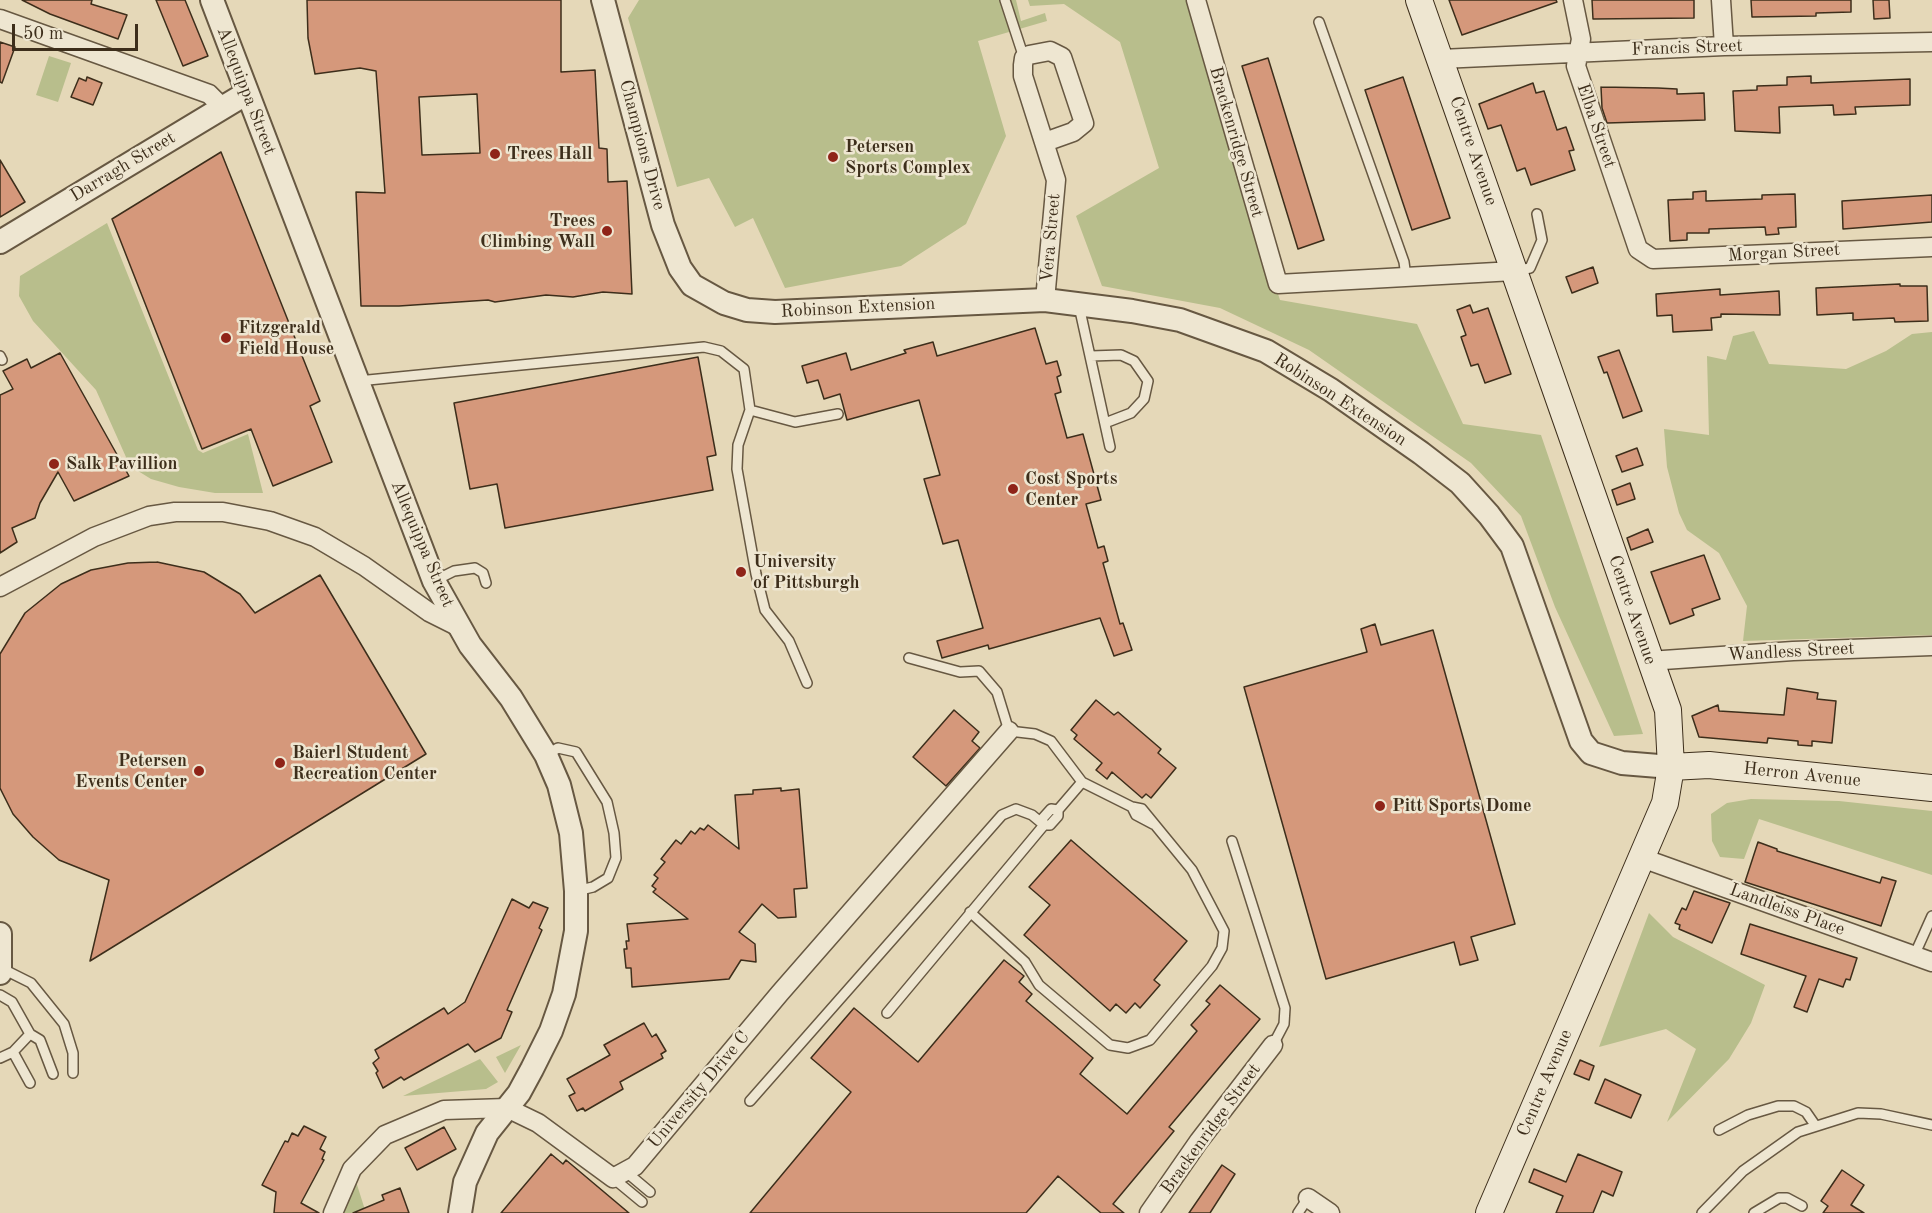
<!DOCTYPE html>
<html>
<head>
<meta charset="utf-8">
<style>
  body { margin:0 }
  #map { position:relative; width:1932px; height:1213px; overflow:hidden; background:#e5d8b8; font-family:"Old Standard TT",serif }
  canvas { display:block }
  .scale { position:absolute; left:12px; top:24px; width:126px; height:27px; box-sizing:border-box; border:3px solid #3d2e1b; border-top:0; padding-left:8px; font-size:18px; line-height:21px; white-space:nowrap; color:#3d2e1b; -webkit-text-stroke:4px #eee6d1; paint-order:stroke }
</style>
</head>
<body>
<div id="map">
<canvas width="1932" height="1213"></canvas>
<div class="scale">50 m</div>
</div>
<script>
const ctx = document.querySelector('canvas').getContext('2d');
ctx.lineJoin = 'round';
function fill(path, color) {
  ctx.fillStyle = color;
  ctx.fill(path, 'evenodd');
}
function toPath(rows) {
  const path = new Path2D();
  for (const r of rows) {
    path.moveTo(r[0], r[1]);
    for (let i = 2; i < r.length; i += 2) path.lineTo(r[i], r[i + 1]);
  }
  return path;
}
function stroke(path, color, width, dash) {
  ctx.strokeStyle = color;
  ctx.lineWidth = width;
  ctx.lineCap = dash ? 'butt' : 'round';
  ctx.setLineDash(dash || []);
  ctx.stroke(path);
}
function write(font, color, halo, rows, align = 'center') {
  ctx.font = font + ' "Old Standard TT",serif';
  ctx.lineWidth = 5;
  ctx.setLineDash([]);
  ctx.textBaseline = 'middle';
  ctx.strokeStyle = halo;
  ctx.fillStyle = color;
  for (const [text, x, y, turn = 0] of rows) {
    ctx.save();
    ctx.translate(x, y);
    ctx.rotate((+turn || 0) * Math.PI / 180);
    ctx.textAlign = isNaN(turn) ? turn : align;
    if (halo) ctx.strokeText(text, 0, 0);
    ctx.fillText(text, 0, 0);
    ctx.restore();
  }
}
const green = toPath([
  [639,0,1016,0,1021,21,1045,13,1047,21,978,41,1006,136,966,224,901,266,785,288,753,218,735,227,709,178,677,187,628,18],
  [1028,0,1191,0,1221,119,1280,300,1417,324,1463,424,1541,435,1643,734,1614,736,1555,607,1521,516,1471,463,1309,350,1220,308,1102,286,1076,216,1159,168,1120,42,1064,4,1030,6],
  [49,56,71,63,58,102,36,95],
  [107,223,198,450,203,453,248,434,263,493,215,493,179,487,151,479,130,466,96,390,33,321,19,296,20,276],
  [1754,331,1769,364,1846,369,1886,351,1912,334,1932,332,1932,635,1743,641,1747,606,1719,553,1687,530,1679,513,1667,467,1664,429,1709,435,1707,356,1726,360,1733,336],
  [1751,799,1839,801,1932,811,1932,875,1759,819,1744,859,1720,857,1712,841,1711,814,1727,803],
  [1649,913,1673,937,1765,985,1751,1023,1729,1059,1667,1122,1696,1049,1666,1029,1599,1047],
  [521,1045,505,1073,496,1057],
  [480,1059,498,1082,486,1089,403,1096],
  [352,1169,366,1213,333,1213]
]);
const building = toPath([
  [22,0,92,0,91,4,127,15,118,39,50,14,22,0],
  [156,0,185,0,208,56,183,66,156,0],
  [307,0,561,0,561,72,595,70,599,148,607,149,608,182,627,181,632,294,603,292,573,297,546,295,495,302,488,300,399,306,361,306,356,192,385,193,376,71,360,68,315,74,308,38,307,0],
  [477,94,480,153,422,155,419,97,477,94],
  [1449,0,1556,0,1557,2,1462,35,1449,0],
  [1592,0,1694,0,1694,18,1593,19,1592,0],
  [1751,0,1851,0,1851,12,1816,13,1816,16,1752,17,1751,0],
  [1873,0,1889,0,1890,18,1874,19,1873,0],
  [0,42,15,47,2,83,0,82,0,42],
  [1268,58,1324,240,1298,249,1242,66,1268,58],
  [1811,76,1811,83,1910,79,1910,105,1855,107,1856,114,1834,115,1833,105,1779,107,1780,133,1735,131,1733,91,1757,90,1757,86,1787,85,1787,77,1811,76],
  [87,77,102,83,93,105,71,97,79,78,86,81,87,77],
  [1403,77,1450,218,1412,230,1365,90,1403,77],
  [1533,83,1536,93,1544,91,1557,130,1566,127,1574,150,1569,151,1575,170,1531,185,1525,168,1517,171,1501,125,1488,129,1479,104,1533,83],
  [1601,87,1658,88,1677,89,1677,94,1704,93,1705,120,1607,123,1602,108,1601,87],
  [221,152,320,401,310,406,332,462,273,486,251,429,202,449,112,219,221,152],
  [0,160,25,202,0,217,0,160],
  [1706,191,1706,201,1762,199,1762,195,1795,194,1796,227,1778,228,1779,234,1766,235,1765,227,1709,229,1709,233,1687,233,1687,240,1670,241,1668,200,1693,199,1693,192,1706,191],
  [1932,195,1932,222,1843,229,1842,201,1932,195],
  [1593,267,1598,283,1572,293,1566,277,1593,267],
  [1900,284,1900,286,1927,286,1928,321,1895,322,1894,318,1853,320,1853,313,1817,315,1816,288,1900,284],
  [1720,289,1720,295,1779,291,1780,315,1721,314,1721,317,1711,318,1712,330,1673,332,1672,315,1657,316,1656,294,1720,289],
  [1470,305,1473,313,1488,308,1511,374,1485,383,1478,364,1471,366,1461,337,1466,335,1457,310,1470,305],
  [1035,328,1046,364,1057,361,1061,375,1057,377,1061,392,1055,394,1067,438,1083,434,1101,500,1086,504,1098,548,1104,546,1108,561,1103,563,1120,624,1123,623,1132,650,1114,656,1100,618,989,649,988,645,942,658,937,641,983,628,958,540,943,544,924,479,940,475,919,400,847,420,840,394,824,399,818,380,807,383,802,366,846,353,851,370,906,353,904,350,933,342,937,356,1035,328],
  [1619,350,1642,411,1623,418,1607,372,1604,373,1598,357,1619,350],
  [60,353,129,476,74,501,58,472,40,503,35,518,12,528,17,542,0,553,0,395,13,389,3,371,27,359,31,368,60,353],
  [698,357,716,455,707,457,713,490,505,528,497,484,470,489,454,403,698,357],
  [1637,448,1643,465,1622,472,1616,456,1637,448],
  [1630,483,1635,499,1617,505,1612,490,1630,483],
  [1648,529,1653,542,1631,550,1627,538,1648,529],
  [1704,555,1720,599,1692,609,1694,615,1670,624,1651,572,1704,555],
  [157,562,204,572,240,594,255,613,320,575,426,754,90,961,109,880,59,860,33,837,13,814,0,788,0,654,25,613,61,584,91,570,128,563,157,562],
  [1375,624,1381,645,1433,630,1515,924,1471,937,1478,960,1460,965,1454,942,1326,979,1244,687,1367,652,1361,629,1375,624],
  [1787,688,1818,693,1817,699,1836,701,1832,743,1812,741,1812,746,1798,745,1798,741,1768,738,1767,743,1699,737,1692,716,1718,705,1719,711,1784,715,1787,688],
  [1096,700,1114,715,1118,712,1161,749,1158,753,1176,768,1151,798,1146,794,1142,798,1112,772,1107,779,1096,770,1102,763,1074,739,1077,735,1071,730,1096,700],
  [954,710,979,732,972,741,980,748,946,786,913,757,954,710],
  [781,788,781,791,799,789,807,888,794,889,796,917,778,918,762,904,739,932,755,944,756,962,741,960,729,979,632,987,631,968,626,968,624,949,627,949,626,941,629,941,627,924,688,919,653,892,656,889,652,886,658,878,654,875,665,862,661,859,676,840,681,844,691,831,695,834,700,828,704,830,708,825,739,849,735,795,753,794,753,790,781,788],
  [1071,840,1187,941,1154,980,1160,985,1140,1008,1135,1003,1126,1013,1116,1004,1110,1011,1024,935,1050,905,1029,887,1071,840],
  [1758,842,1777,849,1777,851,1880,883,1882,877,1896,881,1881,926,1745,882,1758,842],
  [1694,891,1730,903,1712,943,1679,929,1680,925,1675,923,1682,908,1686,910,1694,891],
  [512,899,529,908,533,902,548,908,539,928,542,930,507,1010,512,1012,501,1038,475,1052,468,1044,404,1080,401,1077,383,1088,376,1073,378,1071,373,1063,379,1058,375,1050,444,1008,448,1014,465,1002,512,899],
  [1750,924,1857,958,1850,980,1846,979,1843,987,1819,979,1807,1012,1794,1007,1806,976,1741,954,1750,924],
  [1004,960,1024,976,1019,982,1032,994,1026,1001,1093,1058,1080,1074,1127,1114,1197,1031,1191,1025,1210,1004,1206,1001,1220,985,1260,1019,1169,1127,1174,1131,1113,1204,1124,1213,1101,1213,1058,1176,1026,1213,750,1213,851,1092,811,1058,854,1008,918,1062,1004,960],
  [644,1023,652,1037,656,1034,666,1051,661,1054,663,1058,620,1082,623,1089,585,1111,583,1108,577,1111,569,1096,575,1093,567,1079,610,1055,604,1045,644,1023],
  [1580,1060,1594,1066,1589,1080,1574,1074,1580,1060],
  [1605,1079,1641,1095,1631,1118,1595,1103,1605,1079],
  [304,1126,326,1137,320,1149,325,1152,322,1159,324,1160,301,1203,319,1213,274,1213,276,1192,262,1185,285,1141,288,1142,292,1133,298,1136,304,1126],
  [444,1127,456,1149,417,1170,405,1148,444,1127],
  [551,1154,563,1164,566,1160,629,1213,501,1213,551,1154],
  [1578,1154,1622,1172,1613,1196,1602,1191,1593,1213,1556,1213,1563,1196,1529,1182,1534,1169,1566,1182,1578,1154],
  [1222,1165,1235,1174,1210,1213,1189,1213,1222,1165],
  [1842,1170,1864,1185,1851,1205,1864,1213,1823,1213,1828,1206,1821,1201,1842,1170],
  [400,1188,409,1213,353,1213,384,1200,382,1195,400,1188]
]);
const service = toPath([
  [1005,0,1024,58],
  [1319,22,1404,262,1406,277],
  [1515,271,1530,268,1542,240,1537,214],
  [1079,306,1110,447],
  [0,356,2,360],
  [1091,356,1121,355,1134,361,1148,381,1144,399,1131,413,1105,423],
  [358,381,704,347,721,351,744,369,750,410,738,445,737,469,756,574,765,610,789,641,807,683],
  [750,410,795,422,838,414],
  [434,581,454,571,475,568,483,573,486,583],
  [909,658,960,672,979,671,997,692,1009,731,1035,734,1051,741,1082,782,1132,807,1142,809,1192,870,1224,931,1222,948,1212,966,1150,1040,1128,1048,1110,1045,1039,985,1025,962,970,912],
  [546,755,558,748,576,752,607,802,614,833,616,858,608,878,593,887,576,891],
  [1132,807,1136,815,1153,824],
  [1044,825,1042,819,1051,809,1058,810],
  [1232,841,1285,1008,1284,1024,1273,1045],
  [1914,956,1932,916],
  [1,968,31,983,64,1024,73,1053,73,1073],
  [0,995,12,1002,30,1034,40,1040,53,1074],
  [887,1013,1044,825,1050,825,1058,816,1058,810,1082,782],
  [13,1052,30,1083],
  [0,1058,13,1052,30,1034],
  [750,1101,1002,815,1016,809,1032,815,1044,825],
  [1719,1130,1748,1115,1778,1106,1794,1106,1806,1112,1815,1125],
  [625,1171,650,1192],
  [613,1178,642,1202],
  [1298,1213,1308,1198],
  [1702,1213,1743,1171,1798,1132,1858,1113,1881,1114,1932,1125],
  [1754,1213,1779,1198,1787,1198,1802,1206]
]);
const minor = toPath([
  [1196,0,1278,284,1514,271],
  [1573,0,1581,39,1576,66,1638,249,1653,259,1932,247],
  [1721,0,1724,46],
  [0,19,209,94,222,107],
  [1441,59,1724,46,1932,42],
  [1045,142,1073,132,1084,123,1062,57,1050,51,1029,55,1024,58,1023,65,1023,76,1056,180,1045,300],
  [0,587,94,537,149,516,175,512,223,512,270,521,315,537,364,566,429,612,459,627],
  [1649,661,1793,651,1932,646],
  [1642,858,1932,962],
  [1308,1198,1330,1213],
  [333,1213,352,1169,385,1135,444,1110,507,1108,538,1123,613,1178,635,1166,780,993,1009,731],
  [1149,1213,1199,1141,1273,1045]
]);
const tertiary = toPath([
  [212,0,434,581,470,645,511,698,546,755,559,785,571,833,576,891,576,931,564,994,551,1031,532,1069,519,1093,487,1133,465,1182,460,1213],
  [603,0,663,225,680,268,692,285,724,303,747,310,775,312,1045,300,1132,311,1180,320,1266,351,1331,390,1421,453,1460,483,1489,515,1512,546,1581,741,1591,753,1622,763,1671,767],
  [0,242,247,93],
  [0,934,0,973]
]);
const secondary = toPath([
  [1419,0,1668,710,1671,767,1665,803,1489,1213],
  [1671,767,1709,765,1932,788]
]);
const markers = [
  [495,154,6,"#8f2418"],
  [833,157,6,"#8f2418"],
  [607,231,6,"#8f2418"],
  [226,338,6,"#8f2418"],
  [54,464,6,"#8f2418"],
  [1013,489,6,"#8f2418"],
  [741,572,6,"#8f2418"],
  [280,763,6,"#8f2418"],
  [199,771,6,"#8f2418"],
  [1380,806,6,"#8f2418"]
];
const streetNames = [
  ["Francis Street",1687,48,-2],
  ["Allequippa Street",246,91,69],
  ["Elba Street",1596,126,71],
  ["Brackenridge Street",1236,142,74],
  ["Champions Drive",642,145,75],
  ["Centre Avenue",1473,151,71],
  ["Darragh Street",123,167,-31],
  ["Vera Street",1051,238,-85],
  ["Morgan Street",1784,253,-3],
  ["Robinson Extension",858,308,-3],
  ["Robinson Extension",1340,400,33],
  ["Allequippa Street",422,544,67],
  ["Centre Avenue",1632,610,71],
  ["Wandless Street",1791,652,-3],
  ["Herron Avenue",1802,775,6],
  ["Landleiss Place",1787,910,20],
  ["Centre Avenue",1545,1083,-67],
  ["University Drive C",699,1090,-50],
  ["Brackenridge Street",1211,1129,-54]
];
const poiNames = [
  ["Petersen",845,147],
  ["Sports Complex",845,168],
  ["Trees Hall",507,154],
  ["Trees",595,221,"right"],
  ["Climbing Wall",595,242,"right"],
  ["Fitzgerald",238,328],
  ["Field House",238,349],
  ["Salk Pavillion",66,464],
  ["Cost Sports",1025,479],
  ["Center",1025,500],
  ["University",753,562],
  ["of Pittsburgh",753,583],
  ["Baierl Student",292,753],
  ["Recreation Center",292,774],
  ["Petersen",187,761,"right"],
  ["Events Center",187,782,"right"],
  ["Pitt Sports Dome",1392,806]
];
fill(green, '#b8be8c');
fill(building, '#d5987b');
stroke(building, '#3d2e1b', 1.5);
stroke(service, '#675842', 12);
stroke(minor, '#675842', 21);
stroke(tertiary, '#675842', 26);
stroke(secondary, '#3d2e1b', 28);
stroke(service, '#eee6d1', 9);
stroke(minor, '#eee6d1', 18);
stroke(tertiary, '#eee6d1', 22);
stroke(secondary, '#eee6d1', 26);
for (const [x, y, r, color] of markers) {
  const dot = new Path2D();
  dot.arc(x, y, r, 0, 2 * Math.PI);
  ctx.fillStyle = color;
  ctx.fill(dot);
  stroke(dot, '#eee6d1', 2);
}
write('18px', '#3d2e1b', '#eee6d1', streetNames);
write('bold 18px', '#3d2e1b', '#eee6d1', poiNames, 'left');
</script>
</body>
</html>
